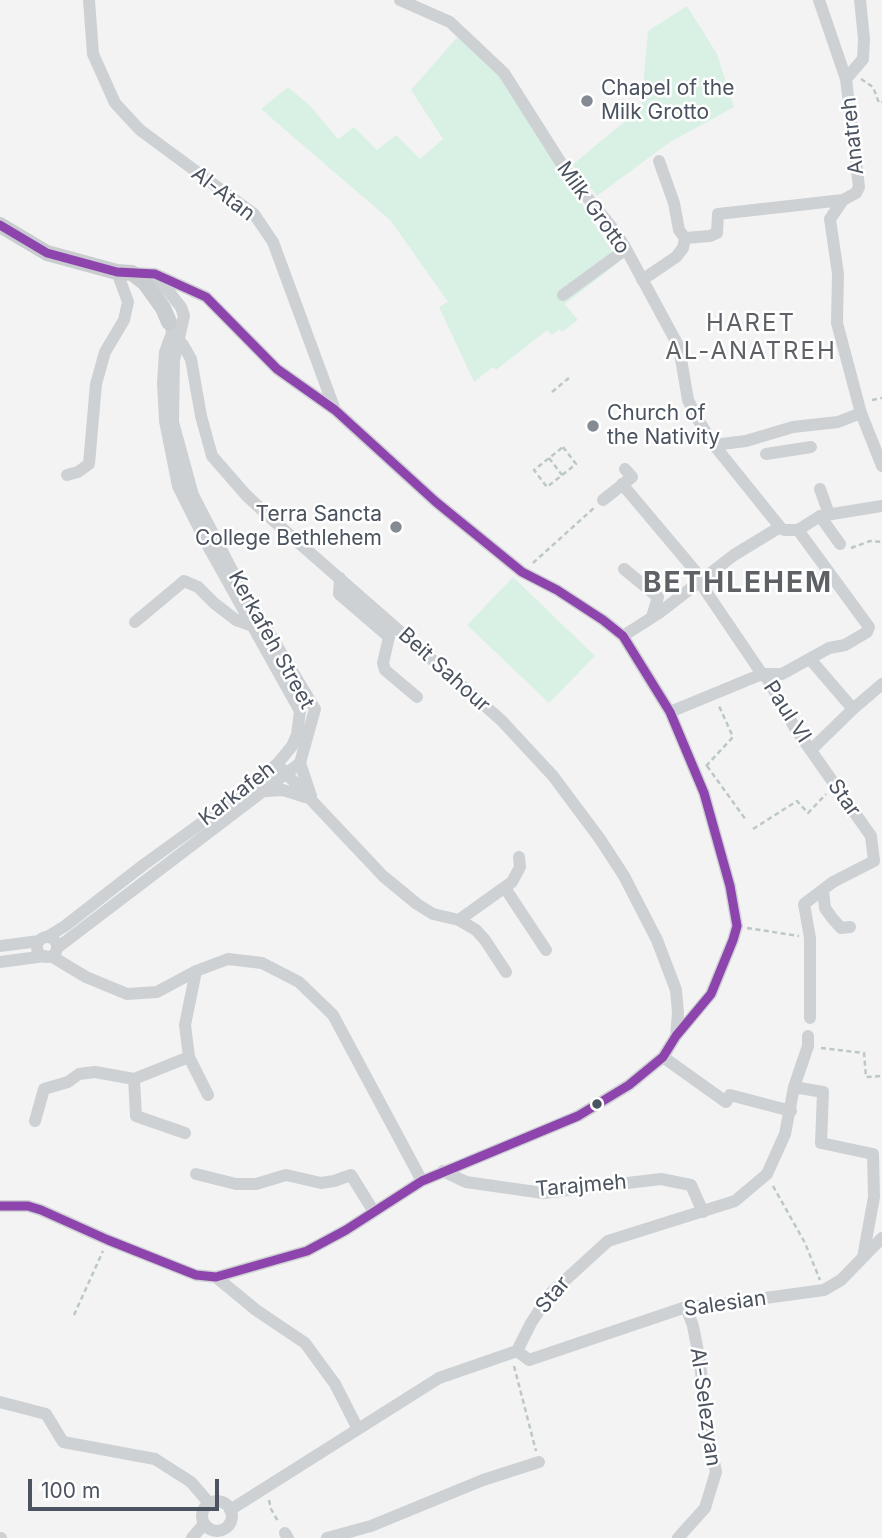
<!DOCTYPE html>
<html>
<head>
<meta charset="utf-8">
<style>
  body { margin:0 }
  #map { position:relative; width:882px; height:1538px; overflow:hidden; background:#f3f3f3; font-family:Inter,sans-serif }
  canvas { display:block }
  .scale { position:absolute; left:28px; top:1479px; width:191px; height:32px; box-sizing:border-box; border:4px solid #4a535f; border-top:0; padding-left:9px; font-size:21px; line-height:24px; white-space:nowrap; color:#4a535f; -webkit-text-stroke:5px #fff; paint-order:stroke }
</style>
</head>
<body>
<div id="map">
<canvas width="882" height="1538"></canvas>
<div class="scale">100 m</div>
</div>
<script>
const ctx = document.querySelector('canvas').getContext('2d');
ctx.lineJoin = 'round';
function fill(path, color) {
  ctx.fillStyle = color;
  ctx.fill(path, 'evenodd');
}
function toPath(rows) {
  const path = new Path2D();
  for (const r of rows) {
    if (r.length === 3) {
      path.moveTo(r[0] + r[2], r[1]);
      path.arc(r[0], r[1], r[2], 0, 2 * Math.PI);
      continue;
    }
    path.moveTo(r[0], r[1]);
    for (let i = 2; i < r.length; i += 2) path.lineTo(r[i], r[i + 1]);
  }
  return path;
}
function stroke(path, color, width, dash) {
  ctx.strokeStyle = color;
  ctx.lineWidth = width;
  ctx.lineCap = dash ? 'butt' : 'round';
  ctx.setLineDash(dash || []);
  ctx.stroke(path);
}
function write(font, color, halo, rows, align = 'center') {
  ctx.font = font + ' Inter,sans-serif';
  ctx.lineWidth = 5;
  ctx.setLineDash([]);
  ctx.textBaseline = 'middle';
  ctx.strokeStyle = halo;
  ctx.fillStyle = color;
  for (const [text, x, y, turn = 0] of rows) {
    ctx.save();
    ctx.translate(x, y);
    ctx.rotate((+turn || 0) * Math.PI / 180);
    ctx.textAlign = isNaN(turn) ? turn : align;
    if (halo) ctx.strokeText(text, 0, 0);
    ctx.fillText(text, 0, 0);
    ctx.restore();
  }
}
const green = toPath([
  [687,6,717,54,734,107,670,142,597,196,572,165,641,108,648,31],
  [460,34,498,73,619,262,565,304,578,320,562,332,559,329,552,335,547,330,496,370,493,367,474,382,439,307,448,302,391,221,261,109,288,87,310,106,338,139,354,127,377,150,396,135,420,159,443,139,411,90],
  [513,577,595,656,549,703,467,625]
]);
const path = toPath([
  [861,79,873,87,879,103,882,102],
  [552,392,570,377],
  [872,400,882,398],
  [563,447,576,464,547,487,534,470,563,447],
  [549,458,562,475],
  [851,548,870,541,882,542],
  [533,563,595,507],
  [706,766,733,737,719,706],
  [707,766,746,820],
  [753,829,797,801,808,813,826,794],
  [747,928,799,936],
  [821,1048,864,1053,866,1077,882,1076],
  [773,1186,805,1243,820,1280],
  [74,1315,103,1251],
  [514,1366,536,1451],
  [269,1500,271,1509,279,1523]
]);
const minor = toPath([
  [89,0,93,54,115,103,140,130,254,214,273,242,335,410],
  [400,0,450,22,504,73,568,174,615,231,626,249,679,347,688,400,697,418,714,445,780,527],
  [819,0,846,79,859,187,856,193,843,200,830,219,838,274,837,323,861,413,882,466],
  [846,79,863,59,864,39,860,0],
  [685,238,710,236,717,233,718,214,843,200],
  [642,280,676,257,683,248,685,238,679,230,674,203,659,161],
  [563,295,626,249],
  [172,333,183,345,191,359,201,416,212,456,246,495,275,522,501,720,553,776,600,839,624,876,657,940,676,990,678,1013,676,1036],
  [714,445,746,441,793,427,838,422,861,413],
  [766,454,811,447],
  [67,475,78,472,89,464,96,384,105,352,124,320,128,302,117,272],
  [622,484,702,579,701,584,762,674,767,678,795,728,871,836,874,861],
  [820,489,829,514],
  [603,500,632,477,625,469],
  [820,516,840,544],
  [624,569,658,597,652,617],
  [340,578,339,594,389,637,383,663,385,670,417,697],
  [135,622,184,581,198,587,214,603,236,620,253,626],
  [623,636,659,613,734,555,780,527,784,530,798,530,820,516,882,506],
  [810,659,853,709,882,684],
  [670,712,762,674,782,674,829,648,845,645,867,632,869,627,798,530],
  [811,750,853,709],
  [300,763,311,796],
  [282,769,383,876,417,904,433,914,459,920,476,930,485,940,506,972],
  [266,791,283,790,305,797],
  [505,888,546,950],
  [823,890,825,908,832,918,841,928,850,927],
  [459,920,512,882,520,867,519,857],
  [47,937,65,926,142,866,255,784,278,763,292,746,297,735,300,711,208,546,178,486,165,421,163,383,165,352,172,333,171,327],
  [47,947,10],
  [0,946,39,941],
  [57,948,300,763,315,709,235,576,193,495,173,422,174,360,184,316,181,307,157,277],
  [51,956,86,977,127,994,157,992,196,971,228,959,262,963,299,982,333,1015,422,1181],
  [0,962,45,956],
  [810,1018,810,938,804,904,833,882,874,861],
  [189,1057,208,1095],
  [663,1057,726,1102,730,1095,791,1111],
  [134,1079,136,1116,185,1133],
  [794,1087,823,1092,821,1143,873,1154,874,1197,863,1257],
  [35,1121,44,1089,68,1082,79,1074,95,1072,134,1079,189,1057,185,1025,196,971],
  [443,1171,466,1182,543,1193,661,1179,691,1185,703,1212],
  [196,1174,236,1184,256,1184,286,1175,321,1183,334,1181,351,1175,374,1212],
  [0,1206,28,1206,41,1210,108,1240,196,1275,216,1277,307,1251,346,1230,422,1181,578,1116,629,1085,663,1057,676,1036,711,994,733,940,737,926,730,886,704,793,670,712,623,636,603,620,557,590,522,572,436,502,335,410,277,369,206,297,155,274,132,273],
  [216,1277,256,1310,305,1343,335,1384,358,1429],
  [517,1351,529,1360,686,1307,721,1304,824,1290,841,1280,882,1238],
  [0,1402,46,1414,63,1442,155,1459,191,1482,209,1503],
  [217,1516,15],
  [230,1510,439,1378,517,1351,531,1323,550,1294,608,1241,735,1201,767,1174,785,1134,794,1087,808,1046,808,1036],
  [285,1533,288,1538],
  [0,1538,1,1538],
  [192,1538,204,1524],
  [327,1538,371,1526,483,1480,539,1462],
  [678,1538,705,1508,716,1472,706,1422,700,1362,693,1326,686,1307]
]);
const major = toPath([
  [0,225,47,253,117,272,132,273,145,283,163,308,169,322]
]);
const bus1 = toPath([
  [0,225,47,253,117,272,155,274,206,297,277,369,335,410,436,502,522,572,557,590,603,620,623,636,670,712,704,793,730,886,737,926,733,940,711,994,676,1036,663,1057,629,1085,578,1116,422,1181,346,1230,307,1251,216,1277,196,1275,108,1240,41,1210,28,1206,0,1206]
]);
const markers = [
  [587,101,7,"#858b93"],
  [593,426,7,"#858b93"],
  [396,527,7,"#858b93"],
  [597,1104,6,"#4a535f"]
];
const poiNames = [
  ["Chapel of the",601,89],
  ["Milk Grotto",601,113],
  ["Church of",607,414],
  ["the Nativity",607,438],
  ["Terra Sancta",382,515,"right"],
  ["College Bethlehem",382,539,"right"]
];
const streetNames = [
  ["Anatreh",853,136,-96],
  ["Al-Atan",223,194,38],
  ["Milk Grotto",593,208,54],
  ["Kerkafeh Street",271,640,61],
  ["Beit Sahour",444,670,42],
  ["Paul VI",787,712,57],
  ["Karkafeh",237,794,-38],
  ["Star",844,798,55],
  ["Tarajmeh",581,1186,-5],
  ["Star",553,1295,-50],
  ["Salesian",725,1304,-8],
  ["Al-Selezyan",705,1407,82]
];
const quarterNames = [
  ["HARET",751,324],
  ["AL-ANATREH",751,352]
];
const districtNames = [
  ["BETHLEHEM",738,584]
];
fill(green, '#d9f1e4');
stroke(path, '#bcc8c4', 2.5, [5, 3.5]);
stroke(minor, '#ced1d4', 12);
stroke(major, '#cacdd0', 16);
stroke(bus1, '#8e44ad', 9);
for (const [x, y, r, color] of markers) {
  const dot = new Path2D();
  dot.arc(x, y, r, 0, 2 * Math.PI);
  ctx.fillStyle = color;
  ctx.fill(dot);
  stroke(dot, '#fff', 2.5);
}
write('21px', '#4a535f', '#fff', poiNames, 'left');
write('21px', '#4a535f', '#fff', streetNames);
ctx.letterSpacing = '2px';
write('24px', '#5e6166', '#fff', quarterNames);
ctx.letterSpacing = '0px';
ctx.letterSpacing = '2px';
write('bold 28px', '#5e6166', '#fff', districtNames);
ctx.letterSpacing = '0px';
</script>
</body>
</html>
